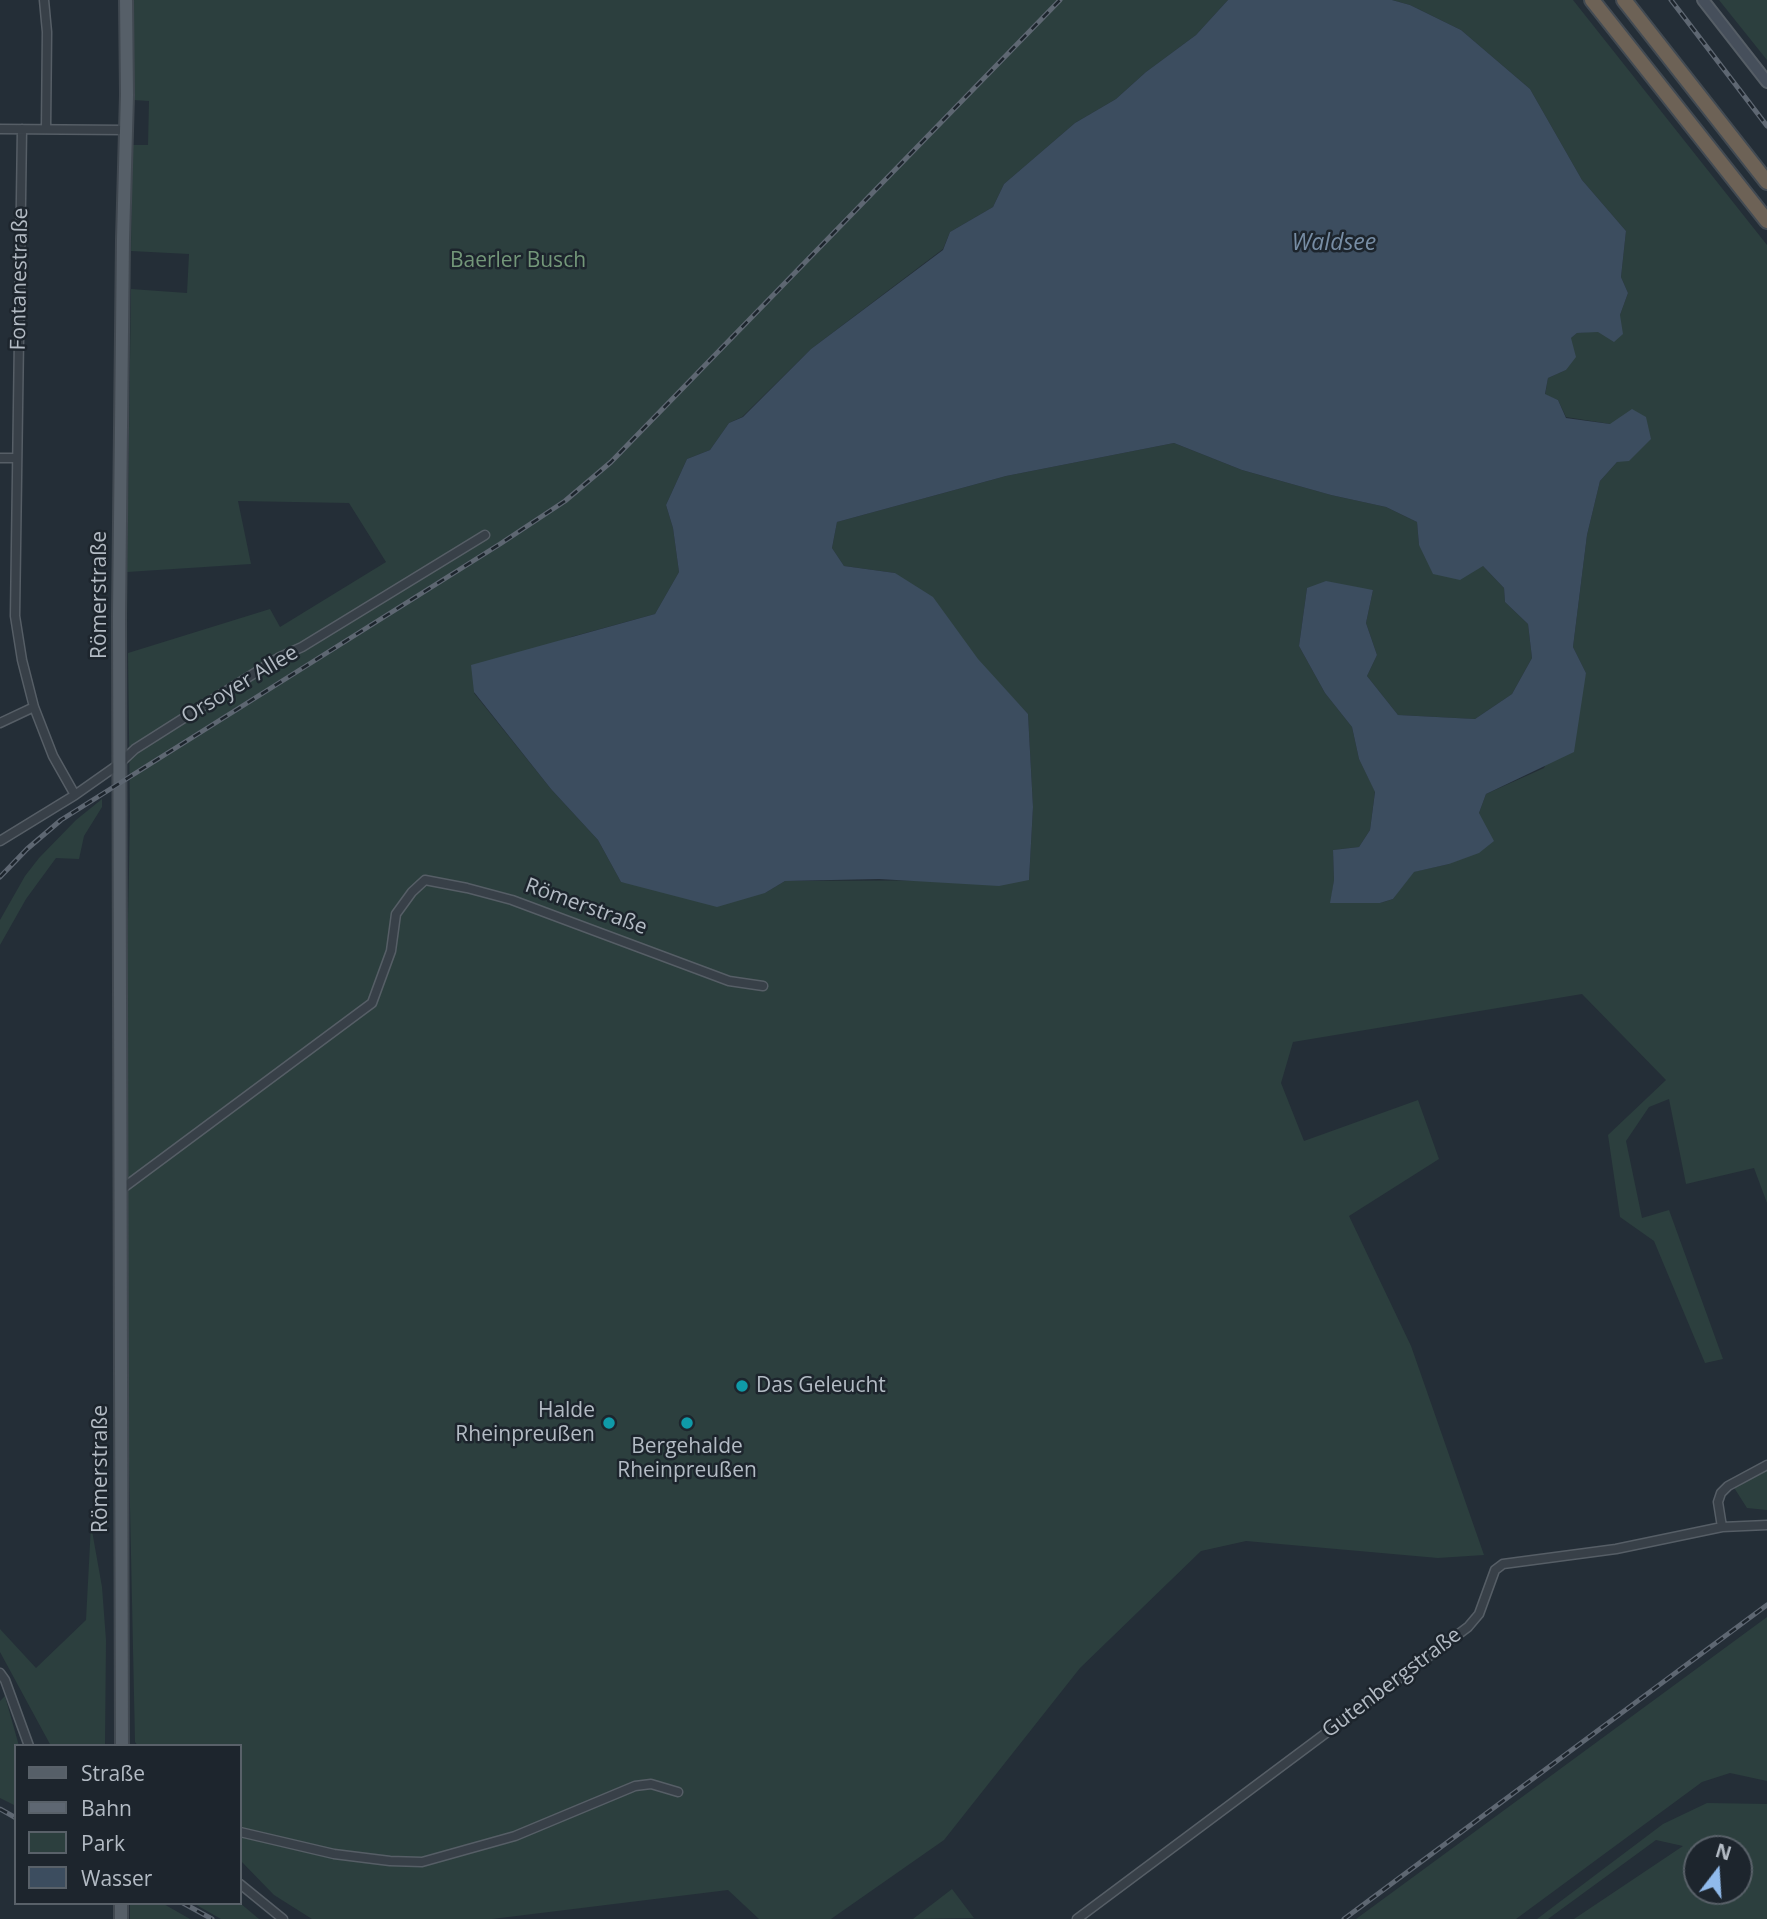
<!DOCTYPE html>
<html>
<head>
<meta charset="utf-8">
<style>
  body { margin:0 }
  #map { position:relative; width:1767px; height:1919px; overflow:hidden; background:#242e37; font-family:"Open Sans",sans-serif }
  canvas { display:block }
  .legend { position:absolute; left:14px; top:1744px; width:228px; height:161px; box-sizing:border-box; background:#1d252d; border:2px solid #596169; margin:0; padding:9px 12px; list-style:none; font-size:21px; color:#b3bbc4 }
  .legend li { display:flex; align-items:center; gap:14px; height:35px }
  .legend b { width:35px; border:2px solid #596169 }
  .north { position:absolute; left:1683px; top:1835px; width:70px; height:70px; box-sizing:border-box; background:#1d252d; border:2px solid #596169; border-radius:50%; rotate:17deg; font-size:19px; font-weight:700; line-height:28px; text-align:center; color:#b3bbc4 }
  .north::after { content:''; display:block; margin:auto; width:24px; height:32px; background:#90baeb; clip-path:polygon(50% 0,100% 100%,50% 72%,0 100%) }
</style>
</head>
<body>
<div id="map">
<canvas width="1767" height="1919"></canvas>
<ul class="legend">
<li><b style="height:9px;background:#565f68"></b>Straße</li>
<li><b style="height:9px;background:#5e6772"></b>Bahn</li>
<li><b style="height:19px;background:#2c3f3e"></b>Park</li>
<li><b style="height:19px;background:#3c4d5f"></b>Wasser</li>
</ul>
<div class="north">N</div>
</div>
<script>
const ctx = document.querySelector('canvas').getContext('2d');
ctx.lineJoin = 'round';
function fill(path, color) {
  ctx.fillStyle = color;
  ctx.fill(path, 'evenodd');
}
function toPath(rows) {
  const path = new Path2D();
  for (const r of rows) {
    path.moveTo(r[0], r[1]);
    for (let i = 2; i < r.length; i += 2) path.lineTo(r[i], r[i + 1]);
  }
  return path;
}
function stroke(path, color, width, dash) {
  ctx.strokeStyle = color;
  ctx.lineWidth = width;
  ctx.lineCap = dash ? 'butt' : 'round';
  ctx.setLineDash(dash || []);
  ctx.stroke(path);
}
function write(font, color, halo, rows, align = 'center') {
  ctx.font = font + ' "Open Sans",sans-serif';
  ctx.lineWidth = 5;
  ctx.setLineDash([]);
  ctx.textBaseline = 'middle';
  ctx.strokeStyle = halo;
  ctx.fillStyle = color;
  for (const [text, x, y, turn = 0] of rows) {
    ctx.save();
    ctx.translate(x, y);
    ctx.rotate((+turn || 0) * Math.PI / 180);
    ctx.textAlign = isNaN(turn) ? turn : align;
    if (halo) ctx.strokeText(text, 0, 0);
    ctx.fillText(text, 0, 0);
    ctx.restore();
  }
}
const green = toPath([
  [132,0,1228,0,1196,35,1146,72,1116,99,1075,123,1004,184,993,207,950,232,943,249,811,349,742,417,729,423,710,450,687,459,666,505,673,528,679,572,655,614,571,637,474,693,551,789,598,840,621,882,765,893,785,881,1029,880,1033,807,1028,714,895,573,844,566,832,548,837,522,1006,476,1174,443,1242,470,1331,495,1386,507,1417,522,1419,545,1483,566,1504,588,1505,602,1528,624,1532,658,1512,694,1475,719,1398,715,1367,676,1377,655,1366,623,1373,590,1307,588,1299,646,1325,693,1352,727,1359,759,1375,791,1370,830,1359,847,1333,850,1334,880,1331,902,1351,903,1380,903,1393,899,1413,872,1449,864,1479,813,1486,794,1544,768,1586,673,1573,647,1587,535,1600,481,1617,462,1610,424,1566,417,1558,400,1545,395,1548,378,1566,370,1571,338,1577,333,1598,331,1620,315,1628,293,1621,277,1626,231,1582,180,1530,89,1461,30,1410,5,1392,0,1573,0,1767,245,1767,1203,1754,1168,1686,1184,1669,1099,1649,1107,1626,1141,1642,1218,1669,1210,1723,1359,1705,1363,1654,1241,1620,1217,1608,1135,1666,1080,1582,994,1293,1042,1281,1083,1304,1141,1418,1100,1439,1159,1349,1216,1411,1346,1484,1555,1438,1558,1246,1541,1201,1551,1080,1668,944,1840,831,1919,759,1919,728,1890,492,1919,312,1919,274,1895,240,1860,240,1746,138,1746,135,1742,123,1180,130,816,128,653,270,609,280,627,386,562,349,503,238,501,251,564,127,572,131,289,187,293,189,254,131,251,132,145,148,145,149,101,133,100],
  [1719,0,1767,0,1767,60],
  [102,799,102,807,84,836,79,859,56,858,26,899,0,945,0,920,25,876,39,858,76,820],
  [1767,1467,1767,1510,1747,1508,1733,1486],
  [91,1525,102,1587,106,1640,105,1744,51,1746,0,1652,0,1629,36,1668,86,1620],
  [1767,1617,1767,1781,1730,1773,1702,1782,1516,1919,1356,1919],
  [5,1696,19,1746,16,1746,16,1806,0,1798,0,1701],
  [1707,1803,1767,1804,1767,1919,1574,1919,1683,1846,1656,1840,1548,1919,1537,1919,1663,1824],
  [1739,1849,1739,1891,1697,1891,1697,1849],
  [952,1889,974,1918,913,1919],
  [130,1903,162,1903,190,1919,130,1919],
  [193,1903,240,1903,259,1919,221,1919]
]);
const water = toPath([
  [1228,0,1392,0,1410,5,1461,30,1530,89,1582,180,1626,231,1621,277,1628,293,1620,315,1623,334,1614,342,1598,332,1577,333,1571,338,1576,357,1566,370,1548,378,1545,394,1558,400,1566,418,1610,424,1632,409,1646,417,1651,439,1629,461,1617,462,1600,481,1587,535,1573,647,1586,673,1574,752,1486,794,1479,813,1494,841,1479,853,1449,864,1414,872,1393,899,1380,903,1330,903,1334,880,1333,850,1359,847,1370,830,1375,792,1359,759,1352,727,1325,693,1299,646,1307,588,1326,581,1373,590,1366,623,1377,655,1367,676,1398,715,1475,719,1512,694,1532,658,1528,624,1505,602,1504,588,1483,566,1460,580,1433,574,1419,545,1417,522,1386,507,1331,495,1242,470,1174,443,1006,476,837,522,832,548,844,566,895,573,933,597,978,659,1028,714,1033,807,1029,880,999,886,879,879,785,881,765,893,717,907,621,882,598,840,551,789,474,692,471,665,655,614,679,572,673,528,666,505,687,459,710,450,729,423,743,417,811,349,943,250,950,232,993,207,1004,184,1075,123,1116,99,1146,72,1196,35]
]);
const street = toPath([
  [44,0,47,32,46,129],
  [0,129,126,130],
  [22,129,15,616,22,660,34,707,53,756,75,795],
  [0,458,17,458],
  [0,723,34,707],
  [0,841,75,795,119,764,135,749,280,657,302,647,485,535],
  [119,1191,372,1003,391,951,396,914,412,892,425,880,467,888,512,900,729,981,763,986],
  [1722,1527,1718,1502,1721,1493,1728,1486,1767,1465],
  [0,1673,5,1680,29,1746],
  [240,1832,334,1854,390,1861,422,1862,515,1836,635,1786,651,1784,678,1792],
  [240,1884,283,1919],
  [1077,1919,1468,1627,1479,1614,1495,1570,1503,1564,1616,1549,1722,1527,1767,1525]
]);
const secondary = toPath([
  [1703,0,1767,82]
]);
const primary = toPath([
  [122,1746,119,616,123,239,127,95,126,0],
  [121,1919,121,1903]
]);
const highway = toPath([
  [1592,0,1767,221],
  [1624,0,1767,182]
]);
const rail = toPath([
  [1671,0,1767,126],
  [0,877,27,849,61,820,500,544,565,501,611,462,1060,0],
  [0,1809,16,1818],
  [183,1903,212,1919],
  [1344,1919,1767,1605]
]);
const markers = [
  [742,1386,7,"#0f9aa8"],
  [609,1423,7,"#0f9aa8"],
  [687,1423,7,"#0f9aa8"]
];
const parkNames = [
  ["Baerler Busch",518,261]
];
const streetNames = [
  ["Fontanestraße",20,279,-89],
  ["Römerstraße",100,595,-90],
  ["Orsoyer Allee",240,685,-31],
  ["Römerstraße",586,907,20],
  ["Römerstraße",101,1469,-90],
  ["Gutenbergstraße",1392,1683,-37]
];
const poiNames = [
  ["Das Geleucht",756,1386],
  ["Halde",595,1411,"right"],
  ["Rheinpreußen",595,1435,"right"],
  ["Bergehalde",687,1447,"center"],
  ["Rheinpreußen",687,1471,"center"]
];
const waterNames = [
  ["Waldsee",1334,243]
];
fill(green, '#2c3f3e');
fill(water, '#3c4d5f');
stroke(street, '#565e66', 11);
stroke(secondary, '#565e66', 14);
stroke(primary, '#414951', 16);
stroke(highway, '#434b53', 18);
stroke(street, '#384048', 8);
stroke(secondary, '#464f5b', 10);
stroke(primary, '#565f68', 12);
stroke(highway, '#6d6256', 14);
stroke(rail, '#5e6772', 5);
stroke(rail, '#1d252d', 2.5, [8]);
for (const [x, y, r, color] of markers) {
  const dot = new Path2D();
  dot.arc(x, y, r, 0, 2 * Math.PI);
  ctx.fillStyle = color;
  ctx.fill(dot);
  stroke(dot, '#1d252d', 2.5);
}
write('21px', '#739779', '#1d252d', parkNames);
write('21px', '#b3bbc4', '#1d252d', streetNames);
write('21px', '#b3bbc4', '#1d252d', poiNames, 'left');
write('italic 23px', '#778da4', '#1d252d', waterNames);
</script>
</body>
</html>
